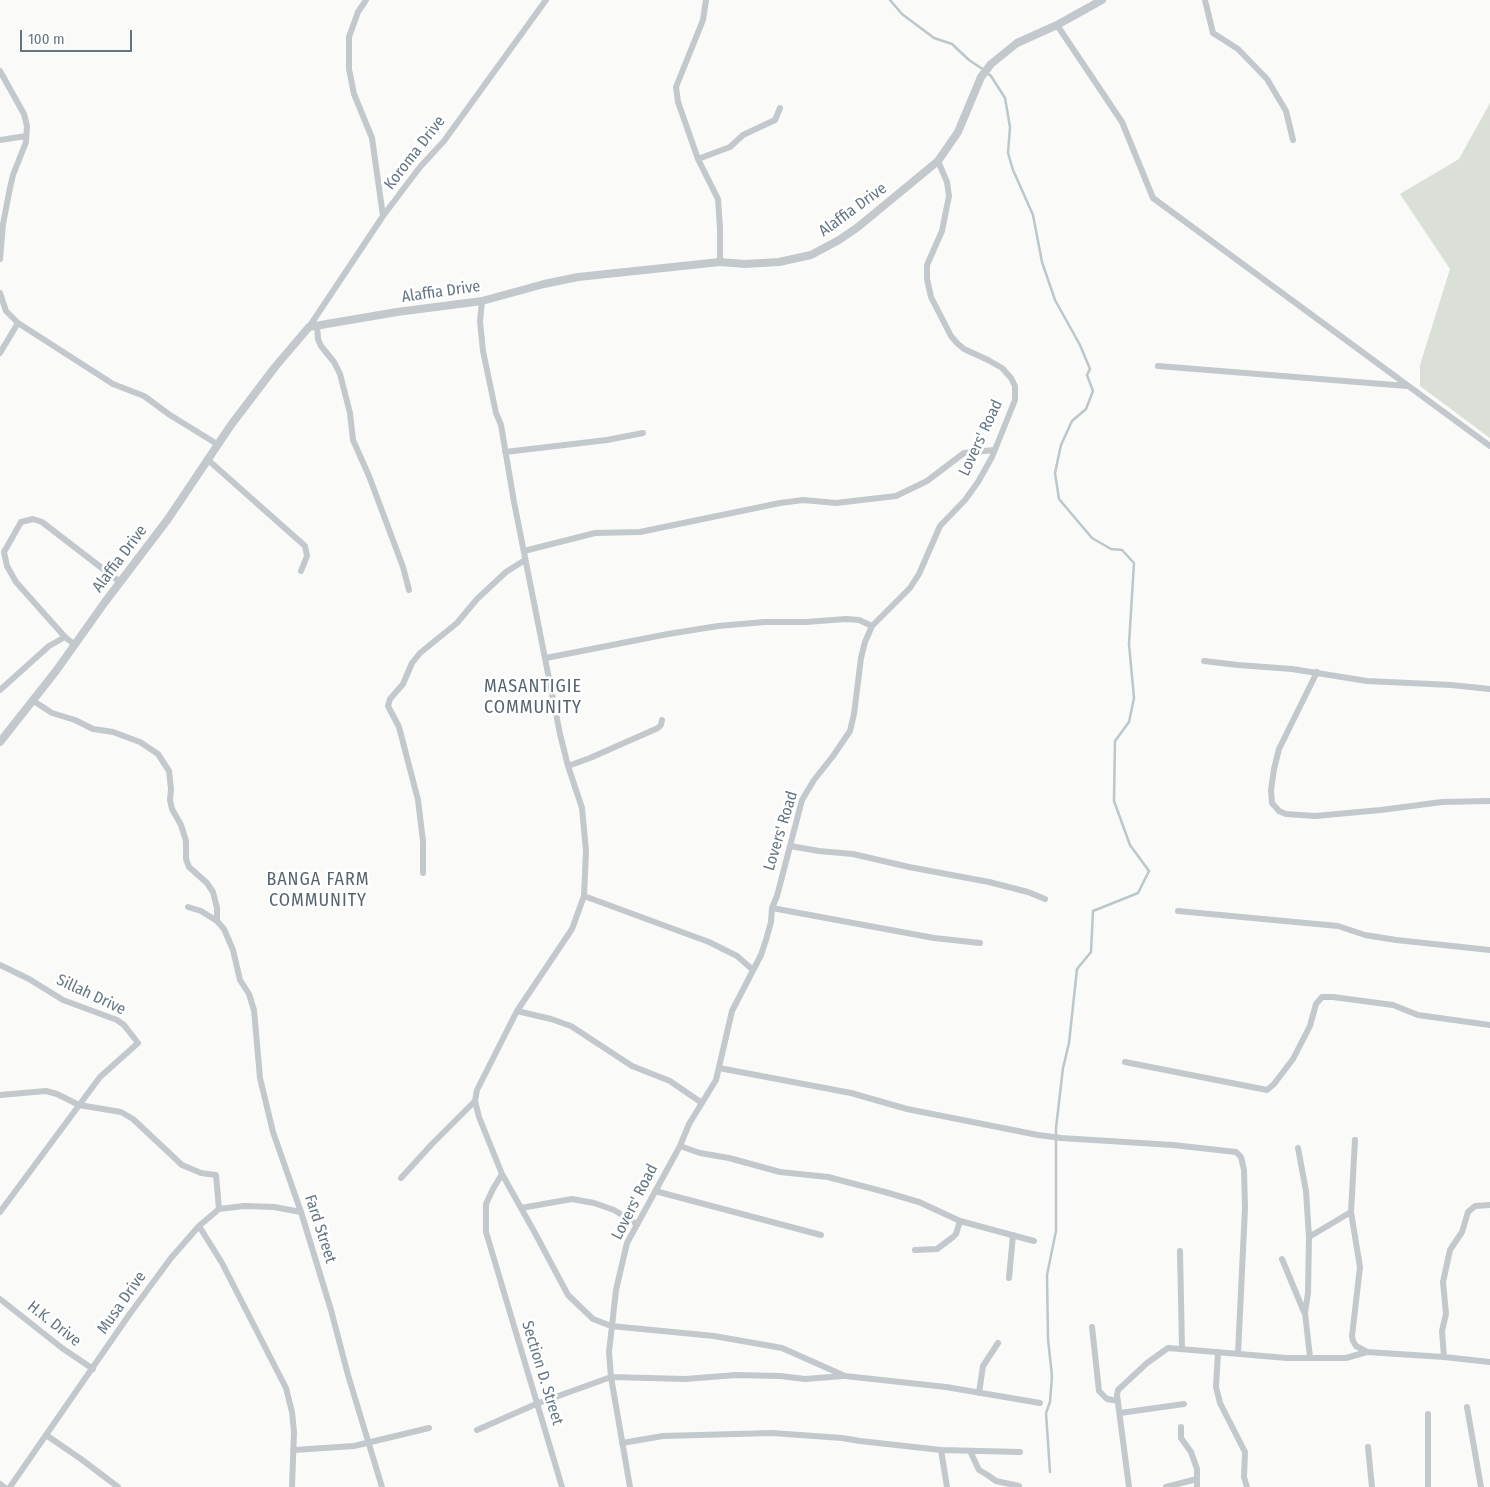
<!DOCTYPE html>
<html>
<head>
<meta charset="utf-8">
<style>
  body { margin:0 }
  #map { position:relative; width:1490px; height:1487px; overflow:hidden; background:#fafaf8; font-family:"Fira Sans Condensed",sans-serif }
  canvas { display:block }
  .scale { position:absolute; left:20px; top:30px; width:112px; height:22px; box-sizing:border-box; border:2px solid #657683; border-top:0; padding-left:6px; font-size:15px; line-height:18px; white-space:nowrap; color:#657683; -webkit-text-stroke:4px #fff; paint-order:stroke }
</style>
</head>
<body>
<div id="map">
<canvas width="1490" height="1487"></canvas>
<div class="scale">100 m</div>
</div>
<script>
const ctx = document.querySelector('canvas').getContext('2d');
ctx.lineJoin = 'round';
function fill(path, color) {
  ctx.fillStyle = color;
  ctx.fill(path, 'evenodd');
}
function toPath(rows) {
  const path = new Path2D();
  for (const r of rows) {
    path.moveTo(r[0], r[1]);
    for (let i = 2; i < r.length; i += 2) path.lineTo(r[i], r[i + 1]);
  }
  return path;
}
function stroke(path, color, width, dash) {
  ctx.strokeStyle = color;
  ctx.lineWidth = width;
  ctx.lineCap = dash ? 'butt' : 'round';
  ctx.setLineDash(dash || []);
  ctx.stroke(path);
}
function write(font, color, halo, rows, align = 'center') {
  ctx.font = font + ' "Fira Sans Condensed",sans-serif';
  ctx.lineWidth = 5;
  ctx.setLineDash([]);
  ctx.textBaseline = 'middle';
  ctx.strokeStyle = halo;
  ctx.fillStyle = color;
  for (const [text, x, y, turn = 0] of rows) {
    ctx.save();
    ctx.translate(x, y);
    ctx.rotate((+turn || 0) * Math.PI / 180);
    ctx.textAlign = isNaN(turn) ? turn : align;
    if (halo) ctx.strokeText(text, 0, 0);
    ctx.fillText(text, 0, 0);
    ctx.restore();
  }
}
const green = toPath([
  [1490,103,1490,438,1420,386,1420,365,1450,269,1400,194,1459,159]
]);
const stream = toPath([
  [890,0,902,14,934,38,952,44,969,60,984,70,991,76,1005,98,1010,127,1008,153,1013,170,1033,215,1042,262,1055,300,1080,345,1090,369,1087,375,1093,391,1086,409,1072,421,1061,445,1055,473,1059,499,1092,538,1111,549,1122,550,1134,563,1129,644,1134,698,1129,722,1115,741,1114,801,1130,845,1149,871,1138,893,1093,911,1091,952,1077,969,1069,1043,1063,1068,1056,1128,1056,1231,1047,1275,1048,1339,1052,1376,1050,1402,1046,1413,1050,1472]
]);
const minor = toPath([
  [366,0,358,12,349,37,349,69,354,94,372,138,383,216],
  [706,0,703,20,676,87,678,102,698,159,718,199,720,228,720,262],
  [1205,0,1213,33,1238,49,1267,79,1286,111,1293,140],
  [1057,25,1122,122,1153,198,1490,446],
  [0,71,24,114,27,126,26,142,13,175,10,188,3,224,0,259],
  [0,140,26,136],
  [698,159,730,147,743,135,775,120,780,108],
  [0,293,6,311,18,323,113,384,144,396,170,415,217,444],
  [482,301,480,321,483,351,496,413,501,425,514,502,560,734,568,766,582,808,586,851,584,896,572,929,517,1011,477,1090,475,1101,479,1117,502,1174,535,1233,568,1295,593,1319,601,1322,611,1326,714,1336,782,1348,845,1376,946,1387,1040,1403],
  [317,325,318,339,321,346,334,362,340,374,350,413,353,440,369,476,403,567,409,590],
  [309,327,383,216,420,167,444,141,546,0],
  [0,353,18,323],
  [1158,366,1407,386],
  [505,452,607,440,643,433],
  [207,459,305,546,307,556,301,571],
  [524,551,595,533,640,532,780,503,803,500,836,503,896,496,927,481,964,453,994,450],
  [65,637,16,582,7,566,4,552,21,522,33,519,42,522,120,582],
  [546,658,668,634,718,626,765,622,806,622,846,619,859,620,872,626],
  [1204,661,1238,665,1292,669,1367,681,1451,685,1490,689],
  [1317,672,1279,749,1274,769,1271,790,1272,803,1279,811,1286,814,1315,816,1381,810,1442,802,1490,801],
  [0,690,49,646,65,637,75,645],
  [32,700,52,713,75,720,93,729,113,732,140,742,158,754,169,771,171,789,170,800,172,809,181,825,186,841,186,859,189,867,207,883,213,892,217,908,217,921],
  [568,766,590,758,658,728,661,725,662,720],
  [790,846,819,851,853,854,909,867,989,882,1028,892,1045,899],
  [423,873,423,841,418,800,399,727,388,706,390,699,403,684,412,663,420,653,457,623,477,599,506,572,525,560],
  [584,896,709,942,737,956,753,970],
  [188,907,201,911,217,921,224,929,233,950,240,980,249,994,254,1010,260,1078,273,1132,301,1212,331,1310,348,1375,382,1487],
  [772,908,934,938,980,943],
  [1178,911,1338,926,1365,935,1396,940,1490,950],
  [0,965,29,979,63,1000,117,1020,124,1025,138,1043,100,1077,0,1212],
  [517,1011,551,1019,571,1026,632,1066,670,1081,702,1103],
  [1125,1062,1267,1090,1274,1084,1293,1059,1310,1026,1316,1004,1322,997,1333,997,1393,1005,1418,1015,1490,1025],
  [719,1068,851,1093,907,1109,1038,1135,1061,1138,1173,1145,1236,1152,1241,1157,1244,1170,1245,1208,1238,1354],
  [0,1095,46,1091,57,1094,79,1105,121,1112,133,1119,182,1165,201,1173,216,1175,219,1209],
  [1355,1140,1351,1212,1360,1267,1352,1336,1353,1341,1356,1346,1367,1352,1444,1357,1490,1362],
  [680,1146,700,1153,729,1158,780,1172,828,1177,885,1192,919,1202,960,1221,1034,1241],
  [1298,1148,1306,1191,1309,1237,1308,1293,1305,1313,1310,1357],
  [502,1174,493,1189,486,1204,486,1232,562,1487],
  [401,1178,432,1144,475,1101],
  [655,1191,821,1235],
  [521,1208,572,1199,594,1203,614,1210,637,1224],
  [199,1226,222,1263,286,1388,292,1412,294,1432,292,1487],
  [1309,1237,1351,1212],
  [915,1250,937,1249,953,1237,956,1234,960,1221],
  [1180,1251,1182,1348],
  [1282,1259,1304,1312],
  [1009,1278,1013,1235],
  [0,1299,62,1348,93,1369],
  [1092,1327,1099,1391,1107,1399,1118,1401],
  [1218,1352,1216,1387,1220,1403,1245,1452,1244,1477,1247,1487],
  [1444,1357,1442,1331,1446,1314,1443,1282,1450,1250,1462,1232,1468,1212,1475,1206,1490,1205],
  [979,1393,983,1366,998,1343],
  [1467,1407,1481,1487],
  [1120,1413,1184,1404],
  [1428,1414,1428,1487],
  [1181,1427,1181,1438,1191,1452,1197,1469,1197,1487],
  [477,1430,536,1404,611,1377,685,1379,736,1375,780,1376,805,1379,843,1376],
  [46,1435,81,1459,118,1487],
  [622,1443,663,1436,772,1433,842,1438,860,1441,941,1450,1020,1452],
  [1368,1447,1372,1487],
  [294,1450,354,1446,429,1428],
  [941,1450,947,1487],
  [970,1451,979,1470,986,1474,996,1481,1019,1486],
  [0,1484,4,1487],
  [10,1487,129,1315,171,1258,199,1226,219,1209,244,1206,274,1207,301,1212],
  [630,1487,611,1377,609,1352,616,1290,627,1243,680,1146,689,1124,716,1080,732,1011,761,955,766,940,771,922,772,908,777,896,802,800,814,780,833,756,850,731,854,714,861,658,865,642,872,626,910,588,919,574,940,526,965,500,978,482,992,457,1015,400,1015,386,1011,378,1002,368,988,360,964,349,957,343,951,336,931,297,927,279,927,265,942,231,949,196,947,182,938,161],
  [1129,1487,1117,1395,1118,1390,1147,1363,1168,1348,1287,1358,1346,1358,1367,1352],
  [1166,1487,1197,1479]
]);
const tertiary = toPath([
  [0,742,56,671,105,602,168,519,231,425,275,367,309,327,397,312,482,301,544,284,578,277,720,262,745,264,779,262,811,255,839,240,858,227,938,161,958,132,981,77,991,64,1017,43,1057,25,1102,0]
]);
const streetNames = [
  ["Koroma Drive",415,153,-52],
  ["Alaffia Drive",853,210,-36],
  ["Alaffia Drive",441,292,-8],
  ["Lovers' Road",981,438,-65],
  ["Alaffia Drive",120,559,-53],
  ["Lovers' Road",781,831,-73],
  ["Sillah Drive",91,995,25],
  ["Lovers' Road",635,1202,-63],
  ["Fard Street",320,1229,72],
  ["Musa Drive",122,1303,-55],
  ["H.K. Drive",54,1324,38],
  ["Section D. Street",542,1373,73]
];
const neighbourhoodNames = [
  ["MASANTIGIE",533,687],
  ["COMMUNITY",533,708],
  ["BANGA FARM",318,880],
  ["COMMUNITY",318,901]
];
fill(green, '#dadfd7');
stroke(stream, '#bbc7cb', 2.5);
stroke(minor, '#c3c8cc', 6);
stroke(tertiary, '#c3c8cc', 8);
write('16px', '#657683', '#fff', streetNames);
ctx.letterSpacing = '1px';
write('18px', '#57646e', '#fff', neighbourhoodNames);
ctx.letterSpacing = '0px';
</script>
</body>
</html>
